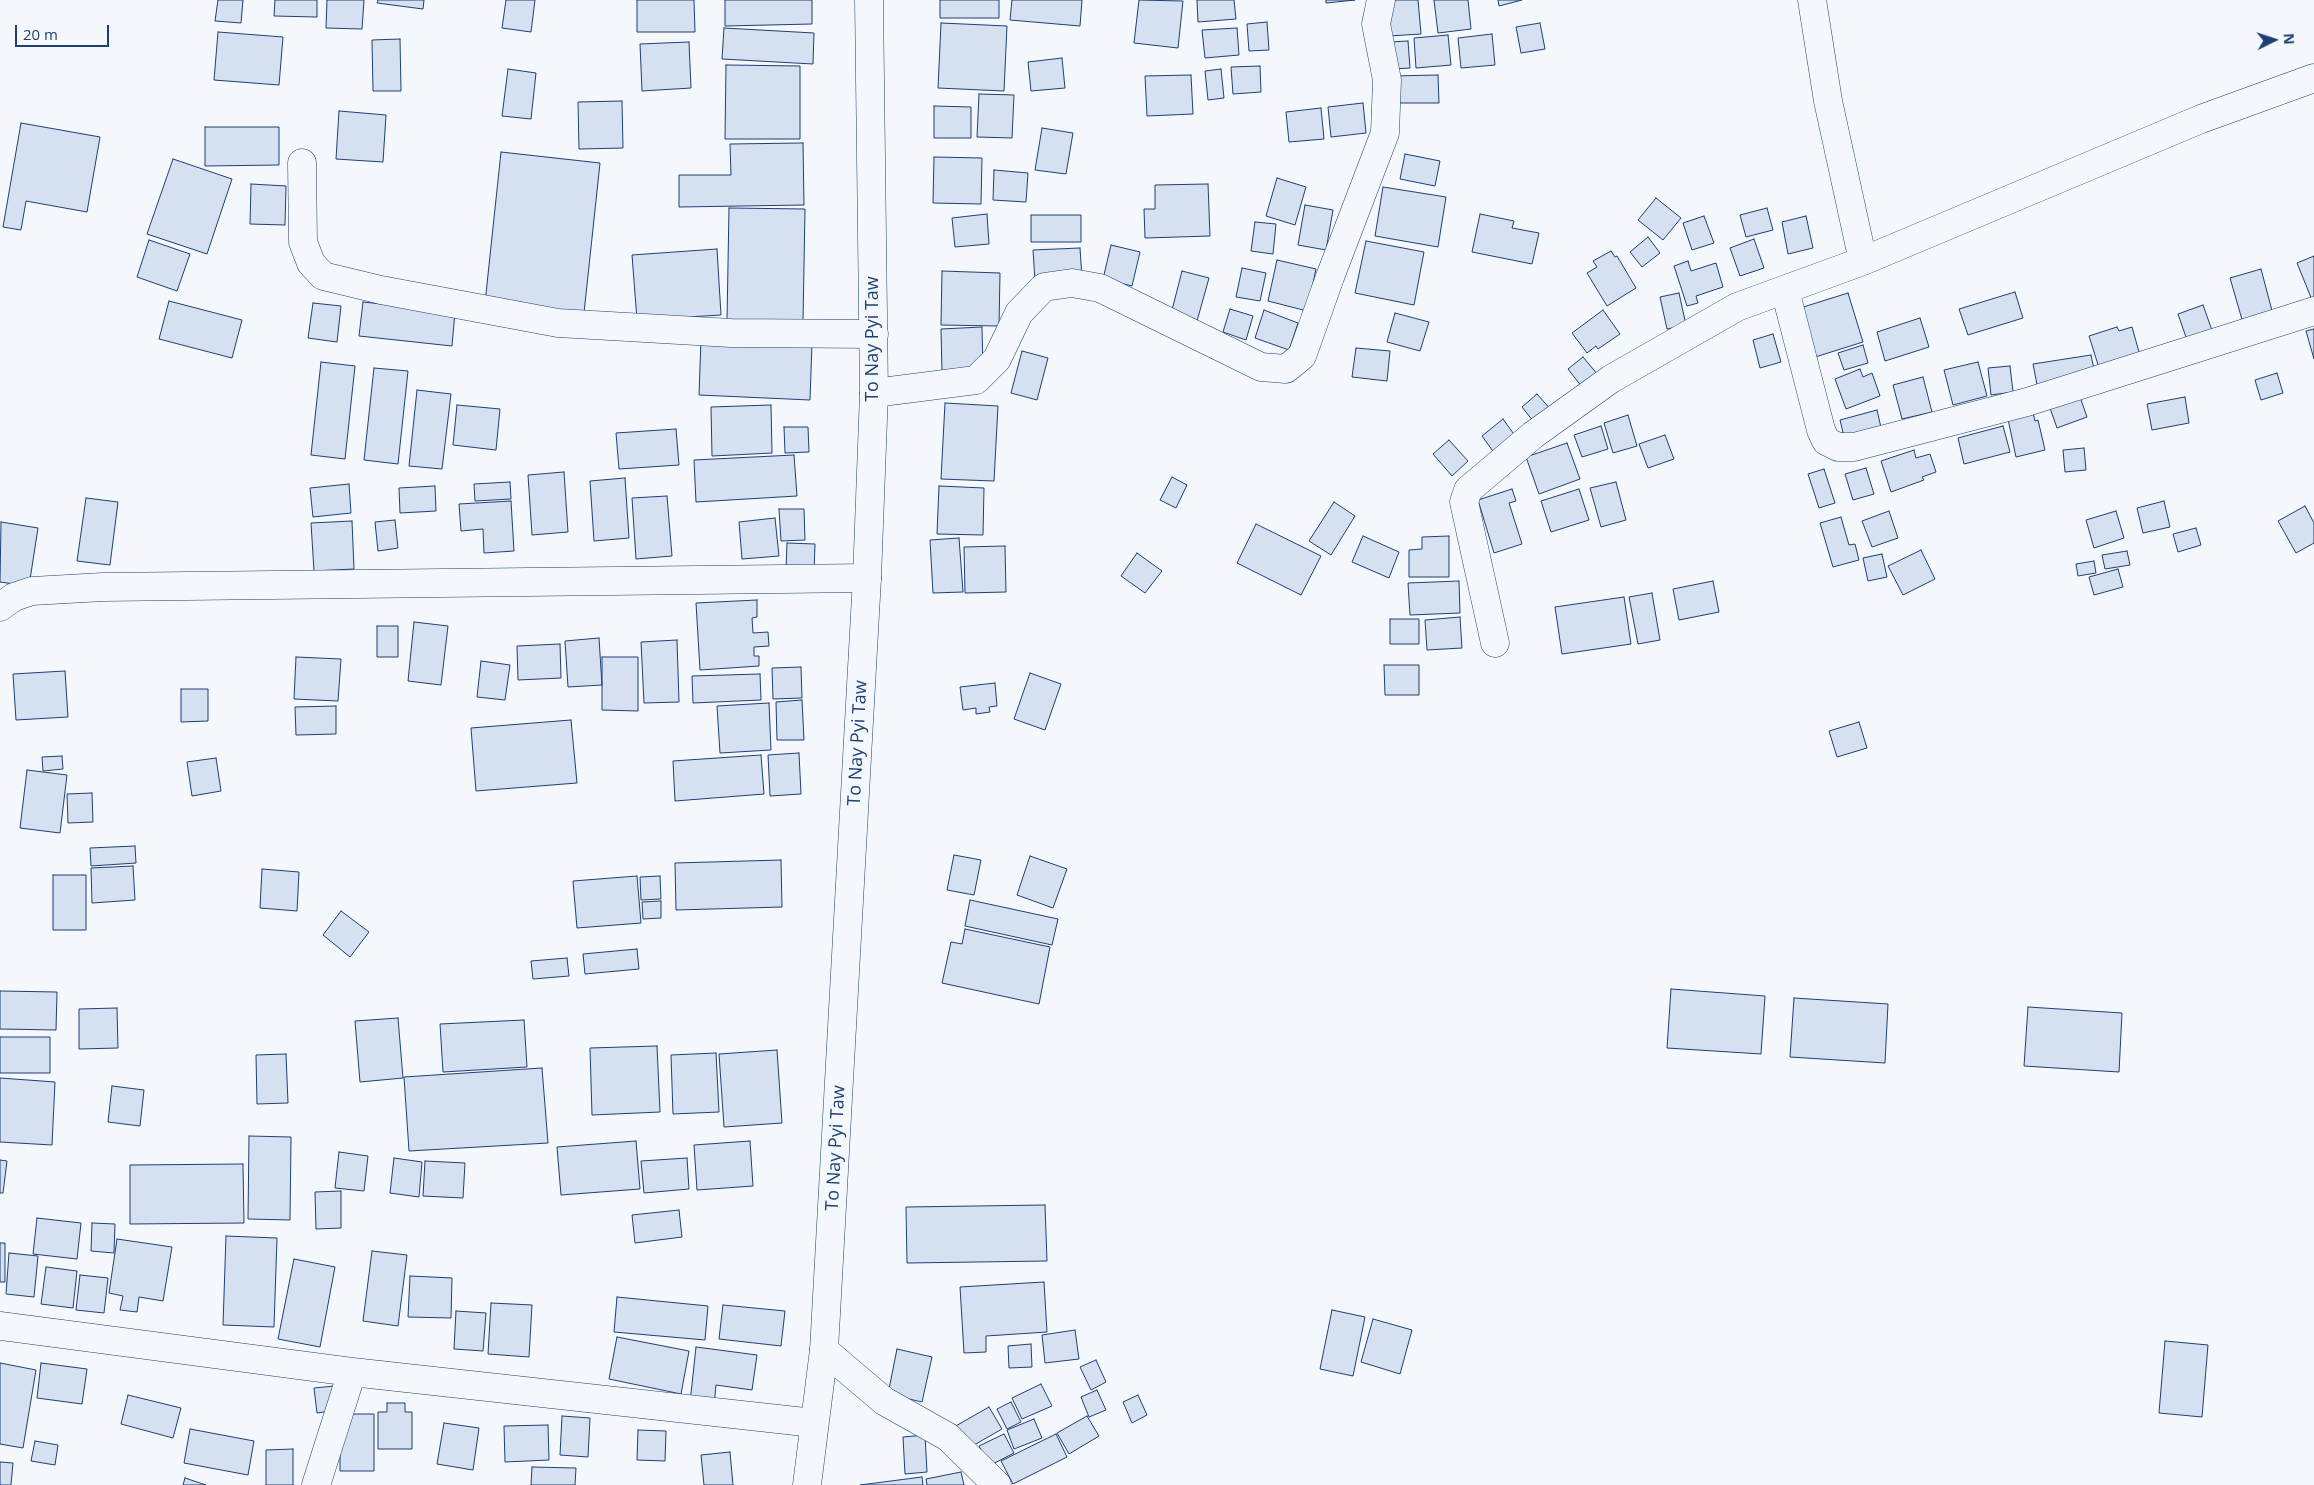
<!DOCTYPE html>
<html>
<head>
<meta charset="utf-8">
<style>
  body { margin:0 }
  #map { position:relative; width:2314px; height:1485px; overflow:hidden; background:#f4f7fb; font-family:"Open Sans",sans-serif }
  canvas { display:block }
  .north { position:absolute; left:2249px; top:15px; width:50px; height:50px; -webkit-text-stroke:4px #f4f7fb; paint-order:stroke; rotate:86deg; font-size:14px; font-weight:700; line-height:20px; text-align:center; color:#1d3f73 }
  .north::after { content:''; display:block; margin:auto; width:18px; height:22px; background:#1d3f73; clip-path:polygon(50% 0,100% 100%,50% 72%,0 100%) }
  .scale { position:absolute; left:15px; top:25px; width:94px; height:22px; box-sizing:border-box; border:2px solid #1d3f73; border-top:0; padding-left:6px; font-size:15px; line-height:18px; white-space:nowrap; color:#1d3f73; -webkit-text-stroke:4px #f4f7fb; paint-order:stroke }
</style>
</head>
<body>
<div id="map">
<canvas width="2314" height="1485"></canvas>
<div class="north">N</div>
<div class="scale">20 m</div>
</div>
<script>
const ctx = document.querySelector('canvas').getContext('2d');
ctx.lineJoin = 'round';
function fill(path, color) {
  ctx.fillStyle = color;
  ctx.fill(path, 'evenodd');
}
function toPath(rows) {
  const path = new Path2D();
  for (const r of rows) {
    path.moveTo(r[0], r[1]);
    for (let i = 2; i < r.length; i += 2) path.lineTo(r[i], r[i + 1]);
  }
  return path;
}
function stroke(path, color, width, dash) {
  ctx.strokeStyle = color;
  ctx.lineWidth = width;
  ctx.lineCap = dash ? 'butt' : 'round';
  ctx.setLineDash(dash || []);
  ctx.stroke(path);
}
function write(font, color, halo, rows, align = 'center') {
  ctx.font = font + ' "Open Sans",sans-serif';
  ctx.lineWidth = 4;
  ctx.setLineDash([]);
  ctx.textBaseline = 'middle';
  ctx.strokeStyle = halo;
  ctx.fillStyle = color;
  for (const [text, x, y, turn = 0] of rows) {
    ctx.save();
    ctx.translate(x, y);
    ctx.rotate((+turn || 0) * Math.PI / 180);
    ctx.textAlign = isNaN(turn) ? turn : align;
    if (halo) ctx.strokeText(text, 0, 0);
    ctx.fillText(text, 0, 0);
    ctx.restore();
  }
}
const building = toPath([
  [218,0,243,0,241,23,215,21,218,0],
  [275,0,317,0,317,17,274,16,275,0],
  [327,0,364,0,362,29,326,28,327,0],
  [378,0,424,0,423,9,377,3,378,0],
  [506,0,535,0,531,32,502,28,506,0],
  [637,0,694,0,695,32,637,32,637,0],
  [725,0,812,0,812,24,725,26,725,0],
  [940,0,999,0,999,18,940,18,940,0],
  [1012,0,1082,0,1080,26,1010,20,1012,0],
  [1139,0,1183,1,1178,48,1134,43,1139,0],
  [1197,0,1234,0,1236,19,1198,22,1197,0],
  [1326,0,1355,0,1326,3,1326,0],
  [1386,0,1418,0,1421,34,1389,36,1386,0],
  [1434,0,1468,0,1471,29,1438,33,1434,0],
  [1498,0,1522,0,1499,6,1498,0],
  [1267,22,1269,50,1249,51,1247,24,1267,22],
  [941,23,1007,26,1004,91,938,88,941,23],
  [1540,23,1545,49,1521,53,1516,27,1540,23],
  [724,28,814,33,813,64,722,59,724,28],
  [1237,28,1239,55,1205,58,1202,30,1237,28],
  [218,32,283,37,279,85,214,80,218,32],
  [1492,34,1495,65,1461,68,1458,38,1492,34],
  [1448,35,1451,65,1416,68,1414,38,1448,35],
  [400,39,401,91,373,91,372,40,400,39],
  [1408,41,1410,68,1392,69,1390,42,1408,41],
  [689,42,691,88,642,91,640,44,689,42],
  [1062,58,1065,88,1031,91,1028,62,1062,58],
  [726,65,800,66,800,139,725,139,726,65],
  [1260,66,1261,92,1233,94,1231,67,1260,66],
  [508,69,536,73,531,119,502,116,508,69],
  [1221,69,1224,98,1208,100,1205,71,1221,69],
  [1191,75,1193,114,1147,116,1145,76,1191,75],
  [1438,75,1439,103,1392,103,1392,76,1438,75],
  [979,94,1014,95,1012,138,977,137,979,94],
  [622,101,623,148,579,149,578,102,622,101],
  [1363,103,1366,133,1331,137,1328,107,1363,103],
  [934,106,971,107,971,138,934,138,934,106],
  [1321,108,1324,139,1289,142,1286,112,1321,108],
  [339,111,386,115,383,162,336,159,339,111],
  [21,123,100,137,87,212,26,201,21,230,3,227,21,123],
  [205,127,279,127,279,165,205,166,205,127],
  [1042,128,1073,133,1066,174,1035,170,1042,128],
  [803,143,804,205,679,207,679,175,731,175,730,144,803,143],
  [501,152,600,163,584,313,485,303,501,152],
  [1405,154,1440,161,1435,186,1400,179,1405,154],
  [934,157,982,158,981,204,933,203,934,157],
  [173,159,232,179,207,254,147,234,173,159],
  [994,170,1028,173,1026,202,993,200,994,170],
  [1277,178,1306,187,1295,225,1266,216,1277,178],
  [251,184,286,186,285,225,250,224,251,184],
  [1208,184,1210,236,1145,238,1144,209,1155,209,1155,185,1208,184],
  [1383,187,1446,197,1438,247,1375,236,1383,187],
  [1656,198,1681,218,1663,240,1638,220,1656,198],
  [1305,205,1333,210,1326,250,1298,245,1305,205],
  [729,208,805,209,803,322,727,321,729,208],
  [1767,208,1773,230,1746,237,1740,215,1767,208],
  [987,214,989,244,955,247,952,218,987,214],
  [1480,214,1514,221,1512,228,1539,233,1532,264,1472,252,1480,214],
  [1031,215,1081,215,1081,242,1031,242,1031,215],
  [1704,216,1714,243,1692,250,1683,223,1704,216],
  [1806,216,1813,248,1788,254,1782,222,1806,216],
  [1255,222,1276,224,1273,254,1251,251,1255,222],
  [1648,237,1660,253,1642,267,1630,252,1648,237],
  [1754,239,1764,268,1740,276,1730,248,1754,239],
  [149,240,190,254,177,291,137,277,149,240],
  [1366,241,1424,252,1414,305,1355,293,1366,241],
  [1111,245,1140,252,1132,286,1103,279,1111,245],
  [1080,248,1082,278,1035,281,1033,250,1080,248],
  [717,249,721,315,637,320,632,255,717,249],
  [1611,251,1615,257,1617,256,1636,288,1607,306,1587,273,1597,267,1593,261,1611,251],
  [2314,256,2314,300,2312,300,2297,263,2314,256],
  [1277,260,1316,269,1307,311,1268,301,1277,260],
  [1688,261,1691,271,1716,263,1723,287,1696,296,1698,303,1687,306,1674,266,1688,261],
  [1242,268,1266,273,1260,301,1236,297,1242,268],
  [2261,269,2275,322,2245,330,2230,278,2261,269],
  [942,271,1000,273,999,326,941,325,942,271],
  [1182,271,1209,278,1197,321,1171,314,1182,271],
  [2015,292,2023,318,1968,335,1959,309,2015,292],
  [1679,293,1686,325,1667,329,1660,297,1679,293],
  [1848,293,1863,342,1812,358,1797,309,1848,293],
  [169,301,242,320,232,358,159,339,169,301],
  [363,302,455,312,452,346,359,336,363,302],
  [313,303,341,306,337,342,308,338,313,303],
  [2203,305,2213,333,2188,343,2178,314,2203,305],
  [1230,309,1253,316,1246,340,1223,332,1230,309],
  [1264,310,1298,323,1289,350,1255,338,1264,310],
  [1603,310,1620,334,1598,349,1596,346,1587,353,1572,333,1603,310],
  [1395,313,1429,322,1420,351,1387,342,1395,313],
  [1920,318,1929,347,1885,361,1877,332,1920,318],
  [982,327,983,371,942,373,941,329,982,327],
  [2117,327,2119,331,2132,327,2141,359,2100,371,2089,336,2117,327],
  [2314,329,2314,359,2306,331,2314,329],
  [1773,334,1781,362,1760,368,1753,340,1773,334],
  [701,339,812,343,810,400,699,395,701,339],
  [1863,345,1868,363,1844,370,1838,353,1863,345],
  [1356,348,1390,351,1387,381,1352,377,1356,348],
  [1022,351,1048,358,1037,400,1011,393,1022,351],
  [2091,355,2096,379,2038,390,2033,364,2091,355],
  [1583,357,1598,375,1582,387,1568,369,1583,357],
  [321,362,355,366,345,459,311,455,321,362],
  [1978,362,1987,396,1953,405,1944,370,1978,362],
  [2010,366,2013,392,1991,395,1988,368,2010,366],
  [374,368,408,371,398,464,364,460,374,368],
  [1860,369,1863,377,1872,373,1880,396,1846,409,1835,379,1860,369],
  [2277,373,2283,393,2261,400,2255,380,2277,373],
  [1923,377,1932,412,1902,419,1893,385,1923,377],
  [417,390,451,394,442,469,409,466,417,390],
  [1537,394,1553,412,1537,426,1522,407,1537,394],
  [2080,397,2087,417,2057,428,2050,408,2080,397],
  [2185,397,2189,423,2152,430,2147,404,2185,397],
  [945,403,998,406,994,481,941,479,945,403],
  [457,405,500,409,496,450,453,445,457,405],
  [771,405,772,453,712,456,711,407,771,405],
  [1877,410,1883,436,1846,445,1840,420,1877,410],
  [2033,413,2035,421,2038,420,2045,450,2016,457,2008,419,2033,413],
  [1628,415,1637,446,1613,453,1604,423,1628,415],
  [1503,419,1516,437,1495,454,1482,436,1503,419],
  [1601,426,1608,449,1582,457,1574,435,1601,426],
  [2003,426,2010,452,1964,464,1958,438,2003,426],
  [784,427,808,427,809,452,785,453,784,427],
  [676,429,679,465,619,469,616,433,676,429],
  [1665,435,1674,459,1648,468,1639,444,1665,435],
  [1449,440,1468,461,1452,476,1433,454,1449,440],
  [1567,443,1580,479,1539,494,1526,457,1567,443],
  [2084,448,2086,470,2065,472,2063,450,2084,448],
  [1914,450,1916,458,1930,454,1936,472,1922,477,1924,480,1891,492,1881,461,1914,450],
  [794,455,797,496,696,502,694,460,794,455],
  [1866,468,1874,494,1853,500,1845,474,1866,468],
  [1824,469,1835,503,1819,508,1808,474,1824,469],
  [564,472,568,532,532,535,528,475,564,472],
  [1172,477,1187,485,1176,508,1160,500,1172,477],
  [625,478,629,538,594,541,590,481,625,478],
  [510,482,511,499,475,501,474,484,510,482],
  [1616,482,1626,520,1601,527,1590,488,1616,482],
  [349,484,351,513,313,517,310,488,349,484],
  [435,486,436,511,400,513,399,488,435,486],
  [939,486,984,488,983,535,937,534,939,486],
  [1512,489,1516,501,1509,503,1522,544,1494,553,1478,500,1512,489],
  [1579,489,1589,520,1551,532,1541,501,1579,489],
  [667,496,672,556,636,559,632,498,667,496],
  [86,498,118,502,110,565,77,561,86,498],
  [511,501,514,551,484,553,483,529,461,531,459,504,511,501],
  [2164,501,2170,527,2143,533,2137,508,2164,501],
  [1334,502,1355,516,1331,555,1309,541,1334,502],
  [2305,506,2314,523,2314,543,2296,553,2278,521,2305,506],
  [779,509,804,509,805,540,781,541,779,509],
  [1889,511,1898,538,1872,547,1862,521,1889,511],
  [2116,511,2124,538,2094,548,2086,520,2116,511],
  [1841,517,1849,545,1855,544,1859,560,1833,567,1820,523,1841,517],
  [775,518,779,556,742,559,739,522,775,518],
  [395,520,398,548,378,551,375,522,395,520],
  [352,521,354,569,314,571,311,523,352,521],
  [1,522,38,528,29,586,0,582,1,522],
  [1256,524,1321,556,1301,595,1237,563,1256,524],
  [2196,528,2201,545,2178,552,2173,534,2196,528],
  [1363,536,1399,552,1389,578,1352,562,1363,536],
  [1449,536,1449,577,1409,577,1409,550,1422,549,1422,537,1449,536],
  [959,538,963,592,933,593,930,540,959,538],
  [787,543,815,544,814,572,786,571,787,543],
  [1005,546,1006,592,965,593,964,547,1005,546],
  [1921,550,1935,579,1903,595,1888,566,1921,550],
  [2127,551,2130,565,2105,569,2102,555,2127,551],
  [1137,553,1162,571,1145,593,1121,576,1137,553],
  [1882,554,1887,577,1868,581,1863,558,1882,554],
  [2094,561,2096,573,2078,576,2076,564,2094,561],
  [2118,569,2123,587,2094,595,2089,577,2118,569],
  [1459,581,1460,613,1410,615,1408,583,1459,581],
  [1713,581,1719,612,1679,620,1673,589,1713,581],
  [1652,593,1660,640,1638,644,1629,597,1652,593],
  [1624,597,1631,644,1562,654,1555,607,1624,597],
  [757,600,757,617,752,618,753,633,768,632,769,646,754,647,754,656,759,656,759,666,700,670,696,603,757,600],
  [1460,617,1462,648,1427,650,1425,620,1460,617],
  [1390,619,1419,619,1419,644,1390,644,1390,619],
  [414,622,448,626,441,685,408,681,414,622],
  [377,626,398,626,398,657,377,657,377,626],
  [599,638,602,685,568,687,565,641,599,638],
  [677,640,679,702,644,703,641,642,677,640],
  [560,644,561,678,518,680,517,646,560,644],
  [296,657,341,659,338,701,294,699,296,657],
  [602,657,638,657,638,711,602,710,602,657],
  [481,661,510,665,505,700,477,697,481,661],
  [1384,665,1419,665,1419,695,1385,695,1384,665],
  [801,667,802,698,773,699,772,668,801,667],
  [65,671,68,717,16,720,13,674,65,671],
  [1030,673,1061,684,1045,730,1014,719,1030,673],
  [760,674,761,700,693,703,692,676,760,674],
  [995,683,997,706,989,707,990,712,976,714,976,708,963,710,960,687,995,683],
  [181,689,208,689,208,721,181,722,181,689],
  [802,700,804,740,777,740,776,702,802,700],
  [769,703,771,750,720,753,717,706,769,703],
  [336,706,336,734,296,735,295,707,336,706],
  [571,720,577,783,476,791,471,728,571,720],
  [1859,722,1867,748,1837,757,1829,731,1859,722],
  [799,753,801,794,770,796,768,755,799,753],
  [761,755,764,794,675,801,673,761,761,755],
  [62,756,63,769,43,771,42,757,62,756],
  [216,758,221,791,192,796,187,762,216,758],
  [27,770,67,775,60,833,20,828,27,770],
  [92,793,93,822,68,823,67,794,92,793],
  [135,846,136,863,91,866,90,848,135,846],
  [954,855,981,860,974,895,947,890,954,855],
  [1030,856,1067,869,1053,908,1017,895,1030,856],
  [781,860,782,907,676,910,675,863,781,860],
  [133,866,135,900,92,903,91,868,133,866],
  [262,869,299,872,297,911,260,908,262,869],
  [53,875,86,875,86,930,53,930,53,875],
  [637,876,641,923,577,928,573,881,637,876],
  [660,876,661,899,641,900,640,877,660,876],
  [970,900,1058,919,1052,945,965,926,970,900],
  [661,901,661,918,643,919,642,902,661,901],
  [341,911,369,932,350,957,323,935,341,911],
  [965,929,1050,947,1039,1004,942,983,951,942,962,944,965,929],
  [637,949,639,969,585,974,583,954,637,949],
  [567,958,569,976,533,979,531,961,567,958],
  [1671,989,1765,996,1761,1054,1667,1048,1671,989],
  [0,991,57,992,56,1030,0,1029,0,991],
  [1794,998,1888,1004,1885,1063,1790,1057,1794,998],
  [2028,1007,2122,1013,2119,1072,2024,1066,2028,1007],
  [117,1008,118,1048,79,1049,79,1009,117,1008],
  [398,1018,403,1078,360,1082,355,1021,398,1018],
  [524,1020,527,1067,443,1072,440,1024,524,1020],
  [0,1037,50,1037,50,1073,0,1073,0,1037],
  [657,1046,660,1112,592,1115,590,1048,657,1046],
  [777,1050,782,1123,724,1127,719,1054,777,1050],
  [716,1053,719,1112,673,1114,671,1055,716,1053],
  [286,1054,288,1103,257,1104,256,1055,286,1054],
  [542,1068,548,1143,409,1151,404,1077,542,1068],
  [0,1078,55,1082,52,1145,0,1142,0,1078],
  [112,1086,144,1090,140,1126,108,1122,112,1086],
  [249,1136,291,1137,290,1220,248,1219,249,1136],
  [636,1141,640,1189,561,1195,557,1147,636,1141],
  [750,1141,753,1186,697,1190,694,1145,750,1141],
  [339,1152,368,1156,364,1191,335,1188,339,1152],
  [394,1158,422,1162,419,1197,390,1193,394,1158],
  [687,1158,689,1189,644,1193,641,1161,687,1158],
  [0,1160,7,1161,3,1193,0,1193,0,1160],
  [425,1161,465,1163,463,1198,423,1196,425,1161],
  [243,1164,244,1223,130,1224,130,1165,243,1164],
  [341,1191,341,1228,316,1229,315,1192,341,1191],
  [1045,1205,1047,1261,907,1263,906,1207,1045,1205],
  [679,1210,682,1237,635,1243,632,1215,679,1210],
  [37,1218,81,1223,77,1259,33,1254,37,1218],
  [92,1223,115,1224,114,1253,91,1251,92,1223],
  [226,1236,277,1238,274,1327,223,1325,226,1236],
  [117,1239,172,1247,163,1301,139,1297,137,1312,120,1310,123,1296,109,1293,117,1239],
  [0,1243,5,1243,5,1282,0,1282,0,1243],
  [372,1251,407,1255,398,1326,363,1321,372,1251],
  [9,1253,38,1256,34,1297,6,1294,9,1253],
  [294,1259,335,1267,320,1347,278,1339,294,1259],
  [46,1267,77,1271,73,1308,41,1304,46,1267],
  [80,1275,108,1278,104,1313,76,1310,80,1275],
  [410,1276,452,1278,451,1318,408,1317,410,1276],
  [1044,1282,1047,1332,986,1336,986,1352,964,1353,960,1287,1044,1282],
  [617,1297,708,1306,705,1340,614,1332,617,1297],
  [491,1303,532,1305,529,1357,488,1354,491,1303],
  [723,1305,785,1311,781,1346,719,1339,723,1305],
  [1332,1310,1365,1317,1353,1376,1320,1369,1332,1310],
  [456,1311,486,1313,483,1351,454,1349,456,1311],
  [1373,1319,1412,1330,1400,1374,1361,1362,1373,1319],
  [1075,1330,1079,1359,1045,1363,1042,1335,1075,1330],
  [617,1337,689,1351,681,1394,609,1379,617,1337],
  [2165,1341,2208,1345,2202,1417,2159,1413,2165,1341],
  [1031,1344,1032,1367,1009,1368,1008,1346,1031,1344],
  [696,1347,757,1355,752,1390,716,1385,714,1406,690,1403,696,1347],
  [897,1349,932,1357,922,1402,888,1394,897,1349],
  [1096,1360,1106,1382,1091,1390,1080,1367,1096,1360],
  [0,1363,36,1370,23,1448,0,1444,0,1363],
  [41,1363,87,1369,82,1404,37,1398,41,1363],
  [1041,1384,1052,1406,1022,1419,1012,1398,1041,1384],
  [334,1386,337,1410,317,1413,314,1388,334,1386],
  [1097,1390,1106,1410,1089,1417,1081,1397,1097,1390],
  [128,1395,181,1408,173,1438,121,1424,128,1395],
  [1138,1395,1147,1415,1132,1423,1123,1402,1138,1395],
  [1011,1402,1021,1422,1007,1429,997,1409,1011,1402],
  [387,1403,405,1403,405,1412,412,1412,412,1449,378,1449,378,1412,387,1412,387,1403],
  [989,1407,1002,1429,967,1449,954,1427,989,1407],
  [340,1414,374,1414,374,1471,340,1471,340,1414],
  [562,1416,590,1418,588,1457,560,1455,562,1416],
  [1087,1416,1099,1436,1069,1454,1057,1433,1087,1416],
  [1034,1419,1042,1438,1014,1449,1007,1430,1034,1419],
  [444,1423,479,1428,473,1470,437,1464,444,1423],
  [548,1425,549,1460,505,1462,504,1426,548,1425],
  [190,1429,254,1441,248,1475,184,1463,190,1429],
  [638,1430,666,1431,665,1461,637,1460,638,1430],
  [1004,1434,1014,1453,989,1466,979,1446,1004,1434],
  [1056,1434,1067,1457,1013,1484,1001,1461,1056,1434],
  [925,1435,927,1472,905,1474,903,1437,925,1435],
  [35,1441,58,1445,55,1465,31,1461,35,1441],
  [293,1449,293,1485,266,1485,266,1450,293,1449],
  [730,1452,733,1485,704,1485,701,1455,730,1452],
  [0,1462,13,1463,11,1485,0,1485,0,1462],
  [532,1467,576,1468,575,1485,531,1485,532,1467],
  [961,1472,964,1485,927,1485,926,1479,961,1472],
  [922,1477,923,1485,860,1485,922,1477],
  [185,1478,206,1485,183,1485,185,1478]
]);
const minor = toPath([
  [1812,0,1828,101,1863,261],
  [302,163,303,242,311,263,323,276,381,290,558,323,731,333,874,334],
  [1785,290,1821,430,1826,441,1838,447,1854,447,2027,402,2314,311],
  [874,393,976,380,997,359,1019,313,1044,287,1072,283,1100,288,1261,367,1286,369,1302,356,1330,277,1385,133,1387,80,1376,24,1381,0],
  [0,607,14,597,32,591,103,587,867,578],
  [1495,643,1464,502,1468,490,1533,435,1611,379,1737,307,1863,261,2201,119,2314,78],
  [0,1326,352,1372,814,1423],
  [824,1350,884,1401,948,1437,997,1485],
  [316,1485,352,1372]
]);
const primary = toPath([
  [807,1485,824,1350,867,578,874,393,869,0]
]);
const streetNames = [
  ["To Nay Pyi Taw",873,339,-90],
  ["To Nay Pyi Taw",858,743,-87],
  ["To Nay Pyi Taw",836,1148,-87]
];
fill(building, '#d5e0f0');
stroke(building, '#1d3f73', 1);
stroke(minor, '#1d3f73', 29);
stroke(primary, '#1d3f73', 29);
stroke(minor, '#f4f7fb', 28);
stroke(primary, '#f4f7fb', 28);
write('18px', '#1d3f73', '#f4f7fb', streetNames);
</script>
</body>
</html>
